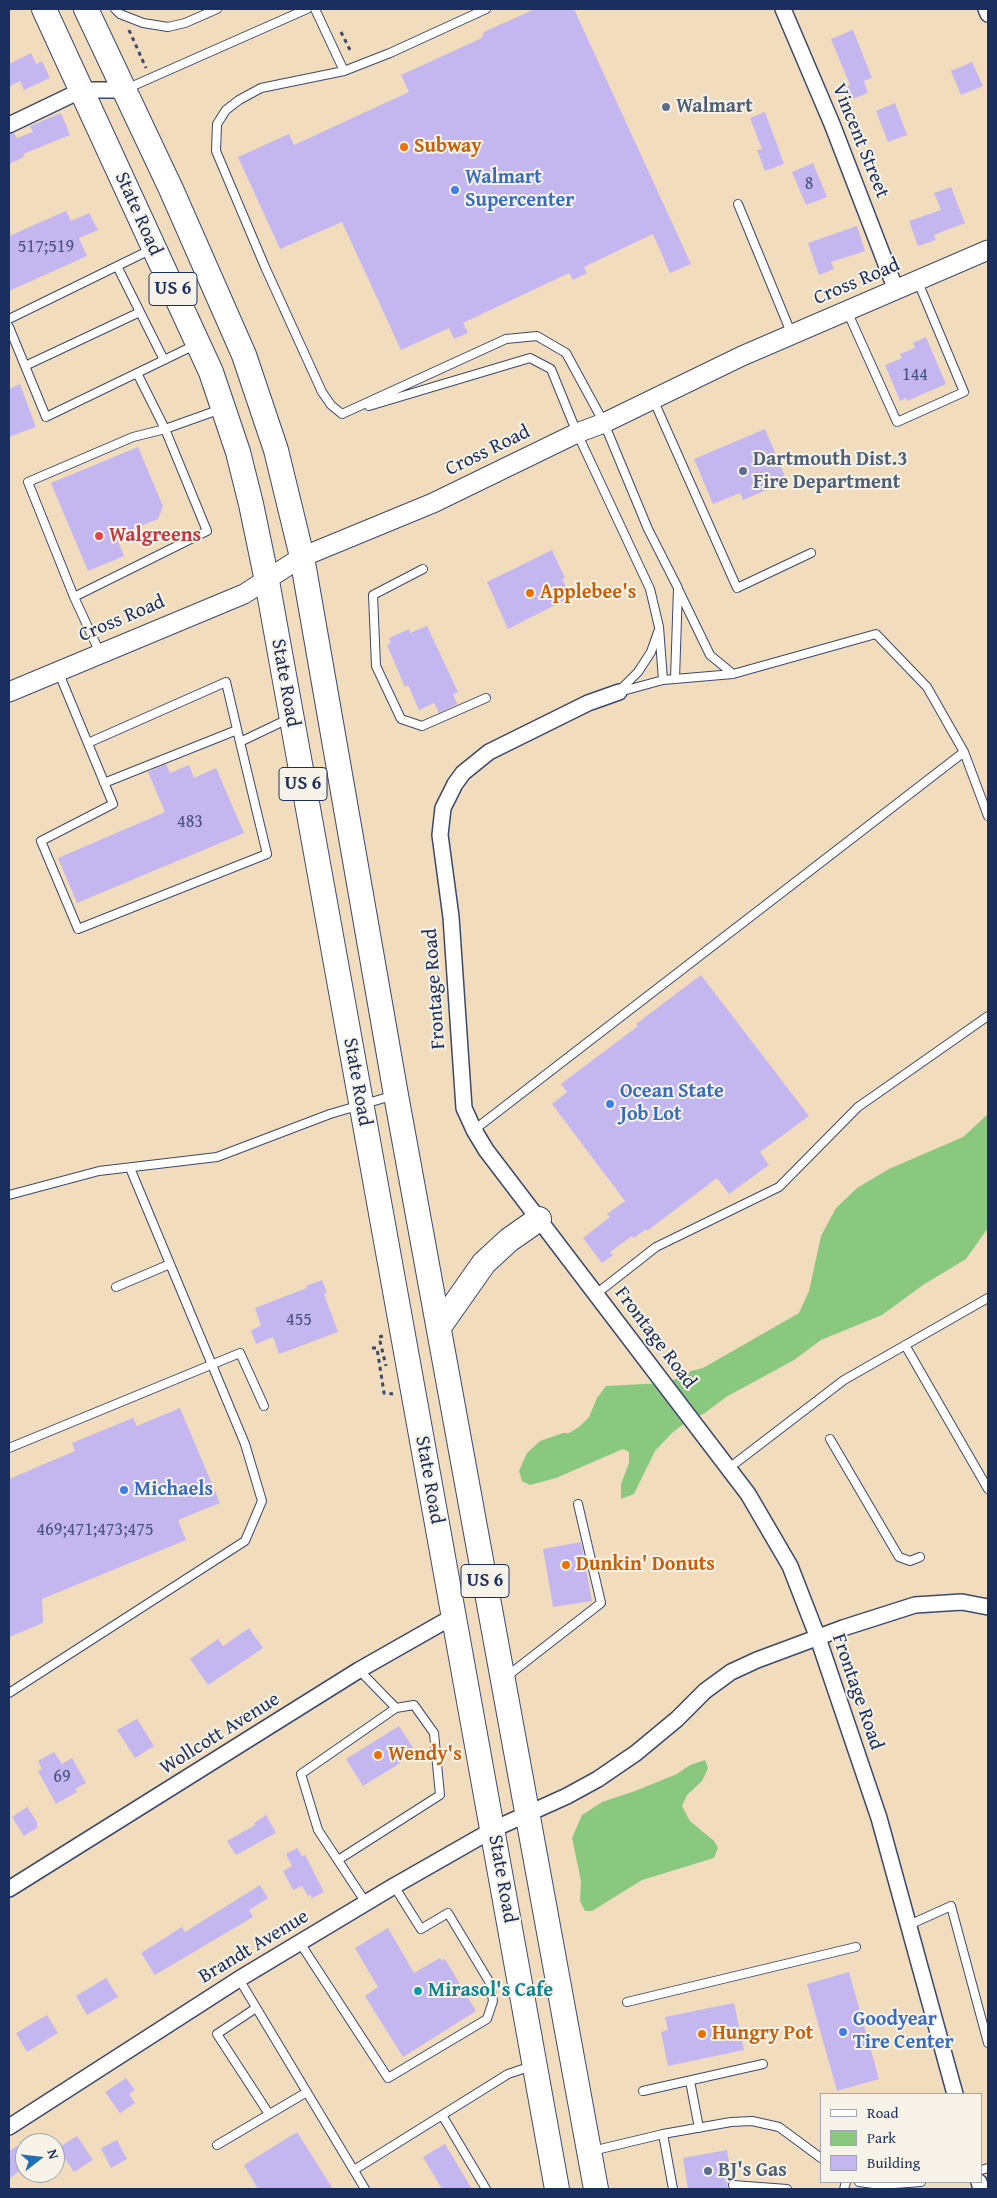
<!DOCTYPE html>
<html>
<head>
<meta charset="utf-8">
<style>
  body { margin:0 }
  #map { position:relative; width:997px; height:2198px; overflow:hidden; background:#f1ddbd; font-family:"Gentium Book Plus",serif }
  canvas { display:block }
  .frame { position:absolute; inset:0; border:10px solid #1b2f5e; pointer-events:none }
  .legend { position:absolute; left:820px; top:2093px; width:162px; height:90px; box-sizing:border-box; background:#f7f3e8; border:1px solid #9fa5b1; margin:0; padding:6px 9px; list-style:none; font-size:15px; color:#1b2f5e }
  .legend li { display:flex; align-items:center; gap:10px; height:25px }
  .legend b { width:25px; border:1px solid #9fa5b1 }
  .north { position:absolute; left:15px; top:2133px; width:50px; height:50px; box-sizing:border-box; background:#f7f3e8; border:1px solid #9fa5b1; border-radius:50%; rotate:74deg; font-size:14px; font-weight:700; line-height:20px; text-align:center; color:#1b2f5e }
  .north::after { content:''; display:block; margin:auto; width:18px; height:22px; background:#1f6fb2; clip-path:polygon(50% 0,100% 100%,50% 72%,0 100%) }
</style>
</head>
<body>
<div id="map">
<canvas width="997" height="2198"></canvas>
<div class="frame"></div>
<ul class="legend">
<li><b style="height:6px;background:#fff"></b>Road</li>
<li><b style="height:14px;background:#8ac87f"></b>Park</li>
<li><b style="height:14px;background:#c4b7f0"></b>Building</li>
</ul>
<div class="north">N</div>
</div>
<script>
const ctx = document.querySelector('canvas').getContext('2d');
ctx.lineJoin = 'round';
function fill(path, color) {
  ctx.fillStyle = color;
  ctx.fill(path, 'evenodd');
}
function toPath(rows) {
  const path = new Path2D();
  for (const r of rows) {
    path.moveTo(r[0], r[1]);
    for (let i = 2; i < r.length; i += 2) path.lineTo(r[i], r[i + 1]);
  }
  return path;
}
function stroke(path, color, width, dash) {
  ctx.strokeStyle = color;
  ctx.lineWidth = width;
  ctx.lineCap = dash ? 'butt' : 'round';
  ctx.setLineDash(dash || []);
  ctx.stroke(path);
}
function write(font, color, halo, rows, align = 'center') {
  ctx.font = font + ' "Gentium Book Plus",serif';
  ctx.lineWidth = 4;
  ctx.setLineDash([]);
  ctx.textBaseline = 'middle';
  ctx.strokeStyle = halo;
  ctx.fillStyle = color;
  for (const [text, x, y, turn = 0] of rows) {
    ctx.save();
    ctx.translate(x, y);
    ctx.rotate((+turn || 0) * Math.PI / 180);
    ctx.textAlign = isNaN(turn) ? turn : align;
    if (halo) ctx.strokeText(text, 0, 0);
    ctx.fillText(text, 0, 0);
    ctx.restore();
  }
}
const green = toPath([
  [988,1114,988,1228,966,1259,923,1285,882,1315,821,1340,794,1360,726,1397,705,1413,688,1421,673,1432,655,1451,634,1494,621,1499,621,1484,629,1463,629,1452,623,1449,556,1478,530,1485,522,1481,519,1471,527,1453,540,1441,563,1433,569,1433,579,1427,589,1417,597,1398,606,1386,663,1383,683,1377,691,1371,703,1368,799,1313,809,1291,821,1236,836,1208,857,1188,889,1169,963,1137],
  [705,1760,708,1768,706,1773,702,1781,687,1795,682,1806,690,1821,714,1841,718,1848,714,1858,642,1880,592,1911,585,1911,580,1901,581,1881,572,1838,582,1815,602,1802,635,1791,677,1774,690,1765]
]);
const building = toPath([
  [535,9,574,9,691,264,670,273,653,234,584,267,587,273,573,280,569,273,463,323,468,333,454,339,449,328,401,350,342,222,280,249,238,157,289,134,294,145,409,92,401,75,482,38,484,32],
  [853,30,872,78,864,81,868,93,847,101,842,88,850,85,831,39],
  [31,53,36,64,42,61,50,78,24,90,20,81,9,87,9,64],
  [972,62,983,86,961,95,951,71],
  [895,103,907,135,888,142,876,111],
  [765,112,784,164,765,171,757,150,762,149,750,118],
  [61,113,70,135,23,154,24,157,9,164,9,134,14,133,17,138,33,132,30,126],
  [813,163,827,197,806,205,792,172],
  [951,187,965,223,934,235,936,240,918,246,909,221,941,210,934,193],
  [66,211,71,221,89,213,98,230,79,238,87,256,9,291,9,236],
  [857,226,865,251,831,262,834,269,819,275,808,243],
  [926,337,946,384,907,401,906,398,900,401,885,365,902,358,900,354,915,348,913,343],
  [20,384,36,427,9,437,9,389],
  [765,429,787,481,743,500,740,493,713,504,694,459],
  [138,447,163,506,158,519,116,536,124,556,88,571,51,483],
  [552,550,565,578,562,579,571,597,508,629,487,582],
  [427,626,458,692,453,694,457,704,439,713,434,703,419,710,408,685,405,687,387,645,391,643,389,638,409,629,410,633],
  [166,764,170,773,189,765,194,778,216,768,244,833,77,903,58,858,165,812,148,772],
  [701,975,809,1116,760,1152,769,1165,729,1194,717,1178,647,1231,646,1229,634,1238,632,1236,610,1252,613,1255,602,1263,583,1238,610,1217,607,1214,625,1201,552,1104,567,1092,561,1084,638,1026,636,1024],
  [322,1280,327,1293,324,1294,338,1332,279,1354,273,1337,256,1344,251,1330,261,1326,255,1308,307,1288,306,1286],
  [180,1408,220,1503,178,1520,186,1540,42,1599,43,1623,9,1637,9,1479,75,1451,72,1443,133,1418,137,1426],
  [581,1542,592,1601,553,1607,543,1549],
  [249,1628,263,1648,208,1685,190,1659,218,1639,223,1646],
  [137,1719,154,1746,135,1758,117,1730],
  [399,1726,413,1748,399,1757,402,1762,363,1786,346,1759],
  [54,1752,62,1764,72,1758,86,1783,75,1789,77,1792,56,1804,38,1771,42,1769,38,1761],
  [27,1807,37,1822,37,1828,24,1836,12,1817],
  [266,1815,276,1833,236,1855,227,1841,255,1825,254,1823],
  [297,1848,302,1856,305,1855,324,1892,312,1898,310,1894,308,1896,302,1886,293,1890,283,1871,292,1866,286,1854],
  [260,1885,268,1898,249,1910,253,1917,155,1975,141,1953,182,1927,185,1932],
  [388,1928,414,1973,440,1958,442,1961,445,1959,476,2011,403,2057,365,1996,378,1987,355,1948],
  [849,1972,879,2079,837,2091,807,1984],
  [106,1978,118,1997,87,2015,76,1996],
  [734,2003,744,2050,668,2066,661,2032,668,2030,665,2017],
  [47,2015,58,2033,27,2052,16,2033],
  [126,2078,135,2090,129,2094,135,2103,120,2113,105,2092],
  [297,2132,333,2189,258,2189,244,2165],
  [77,2136,93,2160,74,2172,58,2148],
  [117,2140,127,2159,111,2168,101,2148],
  [445,2144,472,2189,442,2189,423,2157],
  [17,2146,25,2157,25,2167,9,2179,9,2151],
  [727,2150,732,2180,727,2184,729,2189,688,2189,683,2158]
]);
const path = toPath([
  [129,30,146,68],
  [341,32,350,50],
  [383,1336,379,1337,386,1366],
  [372,1348,377,1348,384,1393,393,1394]
]);
const service = toPath([
  [115,9,120,14,143,23,168,27,185,23,217,9],
  [315,9,344,71,390,53,486,9],
  [126,89,307,9],
  [738,204,792,335],
  [117,266,164,360],
  [847,311,897,422,964,392,918,282],
  [9,319,152,249],
  [9,327,46,417,195,345],
  [25,366,140,312],
  [653,399,737,588,811,553],
  [369,406,530,358,551,369,577,433,650,589,659,627,663,680],
  [342,414,506,339,537,336,566,353,604,423,648,529,678,588,675,679],
  [342,414,331,405,322,392,265,267,216,151,217,124,226,110,239,100,261,88,344,71],
  [423,569,373,595,376,666,401,719,422,726,486,698],
  [679,591,710,655,733,674],
  [74,597,28,482,133,437,165,429,137,373],
  [100,653,74,597,207,531,165,429,221,409],
  [58,671,113,804,41,841,78,929,267,854,240,742,288,719],
  [620,690,638,672,651,652,658,632],
  [619,692,663,680,733,674,876,634,927,687,964,752,988,816],
  [88,743,226,682,240,742],
  [104,783,237,730],
  [474,1130,964,752],
  [9,1195,99,1171,217,1157,330,1114,395,1095],
  [116,1287,170,1264],
  [596,1294,656,1247,779,1187,858,1107,988,1016],
  [905,1345,988,1489],
  [830,1439,899,1557,910,1561,920,1557],
  [9,1448,240,1353,264,1406],
  [729,1468,844,1380,988,1298],
  [359,1670,396,1708,301,1774,318,1830,366,1903],
  [506,1677,601,1603,578,1504],
  [9,1693,245,1541,262,1501,245,1444,130,1168],
  [338,1860,440,1795,434,1733,414,1705,396,1708],
  [909,1925,951,1906,988,2043],
  [300,1943,388,2078,487,2019,493,2001,490,1983,448,1913,421,1929,394,1886],
  [239,1979,365,2189],
  [627,2002,856,1947],
  [256,2008,217,2034,269,2114],
  [690,2081,699,2128],
  [643,2091,763,2064],
  [442,2115,486,2189],
  [663,2134,673,2189],
  [217,2145,307,2092],
  [592,2151,663,2134,731,2122,752,2121,779,2127,821,2158],
  [354,2170,508,2074,532,2066],
  [981,2170,988,2168],
  [859,2182,881,2185,921,2182],
  [733,2185,787,2189],
  [844,2189,846,2182]
]);
const minor = toPath([
  [783,9,832,124,896,290],
  [986,9,988,14],
  [9,125,82,90,124,90],
  [619,692,588,703,489,752,463,773,455,784,443,808,440,835,451,917,464,1108,474,1130,486,1150,748,1494,790,1566,818,1638,879,1818,955,2094],
  [9,1889,359,1670,454,1616],
  [9,2127,239,1979,394,1886,494,1829,567,1796,598,1779,636,1753,677,1719,705,1691,731,1672,757,1660,843,1628,915,1605,962,1602,988,1607],
  [979,2182,981,2189]
]);
const tertiary = toPath([
  [9,692,244,594,302,557,433,503,577,433,604,423,742,356,988,250]
]);
const primary = toPath([
  [44,9,211,372,238,452,251,504,267,581,557,2189],
  [86,9,171,189,244,355,276,450,302,557,396,1095,596,2189],
  [439,1327,484,1263,509,1240,539,1219]
]);
const markers = [
  [666,107,5,"#5c6f8a"],
  [404,147,5,"#e8710a"],
  [455,190,5,"#3f7fe0"],
  [743,471,5,"#5c6f8a"],
  [99,536,5,"#e0444e"],
  [530,593,5,"#e8710a"],
  [610,1104,5,"#3f7fe0"],
  [124,1490,5,"#3f7fe0"],
  [566,1565,5,"#e8710a"],
  [378,1755,5,"#e8710a"],
  [418,1991,5,"#0f9aa8"],
  [843,2032,5,"#3f7fe0"],
  [702,2034,5,"#e8710a"],
  [708,2171,5,"#5c6f8a"]
];
const numberNames = [
  ["8",809,184],
  ["517;519",46,247],
  ["144",915,375],
  ["483",190,822],
  ["455",299,1320],
  ["469;471;473;475",95,1530],
  ["69",62,1777]
];
const shields = [
  [173,289,48],
  [303,784,48],
  [485,1581,48]
];
const shieldNames = [
  ["US 6",173,289],
  ["US 6",303,784],
  ["US 6",485,1581]
];
const serviceNames = [
  ["Walmart",676,107],
  ["Dartmouth Dist.3",753,460],
  ["Fire Department",753,483],
  ["BJ's Gas",718,2171]
];
const streetNames = [
  ["Vincent Street",860,141,68],
  ["State Road",138,214,66],
  ["Cross Road",857,282,-23],
  ["Cross Road",488,451,-26],
  ["Cross Road",122,619,-23],
  ["State Road",285,683,80],
  ["Frontage Road",435,989,-94],
  ["State Road",357,1082,80],
  ["Frontage Road",655,1338,53],
  ["State Road",429,1480,80],
  ["Frontage Road",857,1692,71],
  ["Wollcott Avenue",220,1734,-32],
  ["State Road",502,1879,80],
  ["Brandt Avenue",254,1947,-31]
];
const foodNames = [
  ["Subway",414,147],
  ["Applebee's",540,593],
  ["Dunkin' Donuts",576,1565],
  ["Wendy's",388,1755],
  ["Hungry Pot",712,2034]
];
const shopNames = [
  ["Walmart",465,178],
  ["Supercenter",465,201],
  ["Ocean State",620,1092],
  ["Job Lot",620,1115],
  ["Michaels",134,1490],
  ["Goodyear",853,2020],
  ["Tire Center",853,2043]
];
const healthNames = [
  ["Walgreens",109,536]
];
const cultureNames = [
  ["Mirasol's Cafe",428,1991]
];
fill(green, '#8ac87f');
fill(building, '#c4b7f0');
stroke(service, '#3b496c', 10);
stroke(minor, '#3b496c', 18);
stroke(tertiary, '#3b496c', 21);
stroke(primary, '#3b496c', 26);
stroke(path, '#3b496c', 3, [4, 4]);
stroke(service, '#fff', 8);
stroke(minor, '#fff', 15);
stroke(tertiary, '#fff', 19);
stroke(primary, '#fff', 24);
for (const [x, y, r, color] of markers) {
  const dot = new Path2D();
  dot.arc(x, y, r, 0, 2 * Math.PI);
  ctx.fillStyle = color;
  ctx.fill(dot);
  stroke(dot, '#f7f3e8', 2);
}
write('18px', '#455182', null, numberNames);
for (const [x, y, w] of shields) {
  const box = new Path2D();
  box.roundRect(x - w / 2, y - 16.5, w, 33, 4);
  ctx.fillStyle = '#f7f3e8';
  ctx.fill(box);
  stroke(box, '#1b2f5e', 1);
}
write('bold 19px', '#1b2f5e', null, shieldNames);
write('bold 20px', '#4e5e75', '#f7f3e8', serviceNames, 'left');
write('20px', '#1b2f5e', '#f7f3e8', streetNames);
write('bold 20px', '#c56008', '#f7f3e8', foodNames, 'left');
write('bold 20px', '#366cbe', '#f7f3e8', shopNames, 'left');
write('bold 20px', '#be3a42', '#f7f3e8', healthNames, 'left');
write('bold 20px', '#0d838f', '#f7f3e8', cultureNames, 'left');
</script>
</body>
</html>
